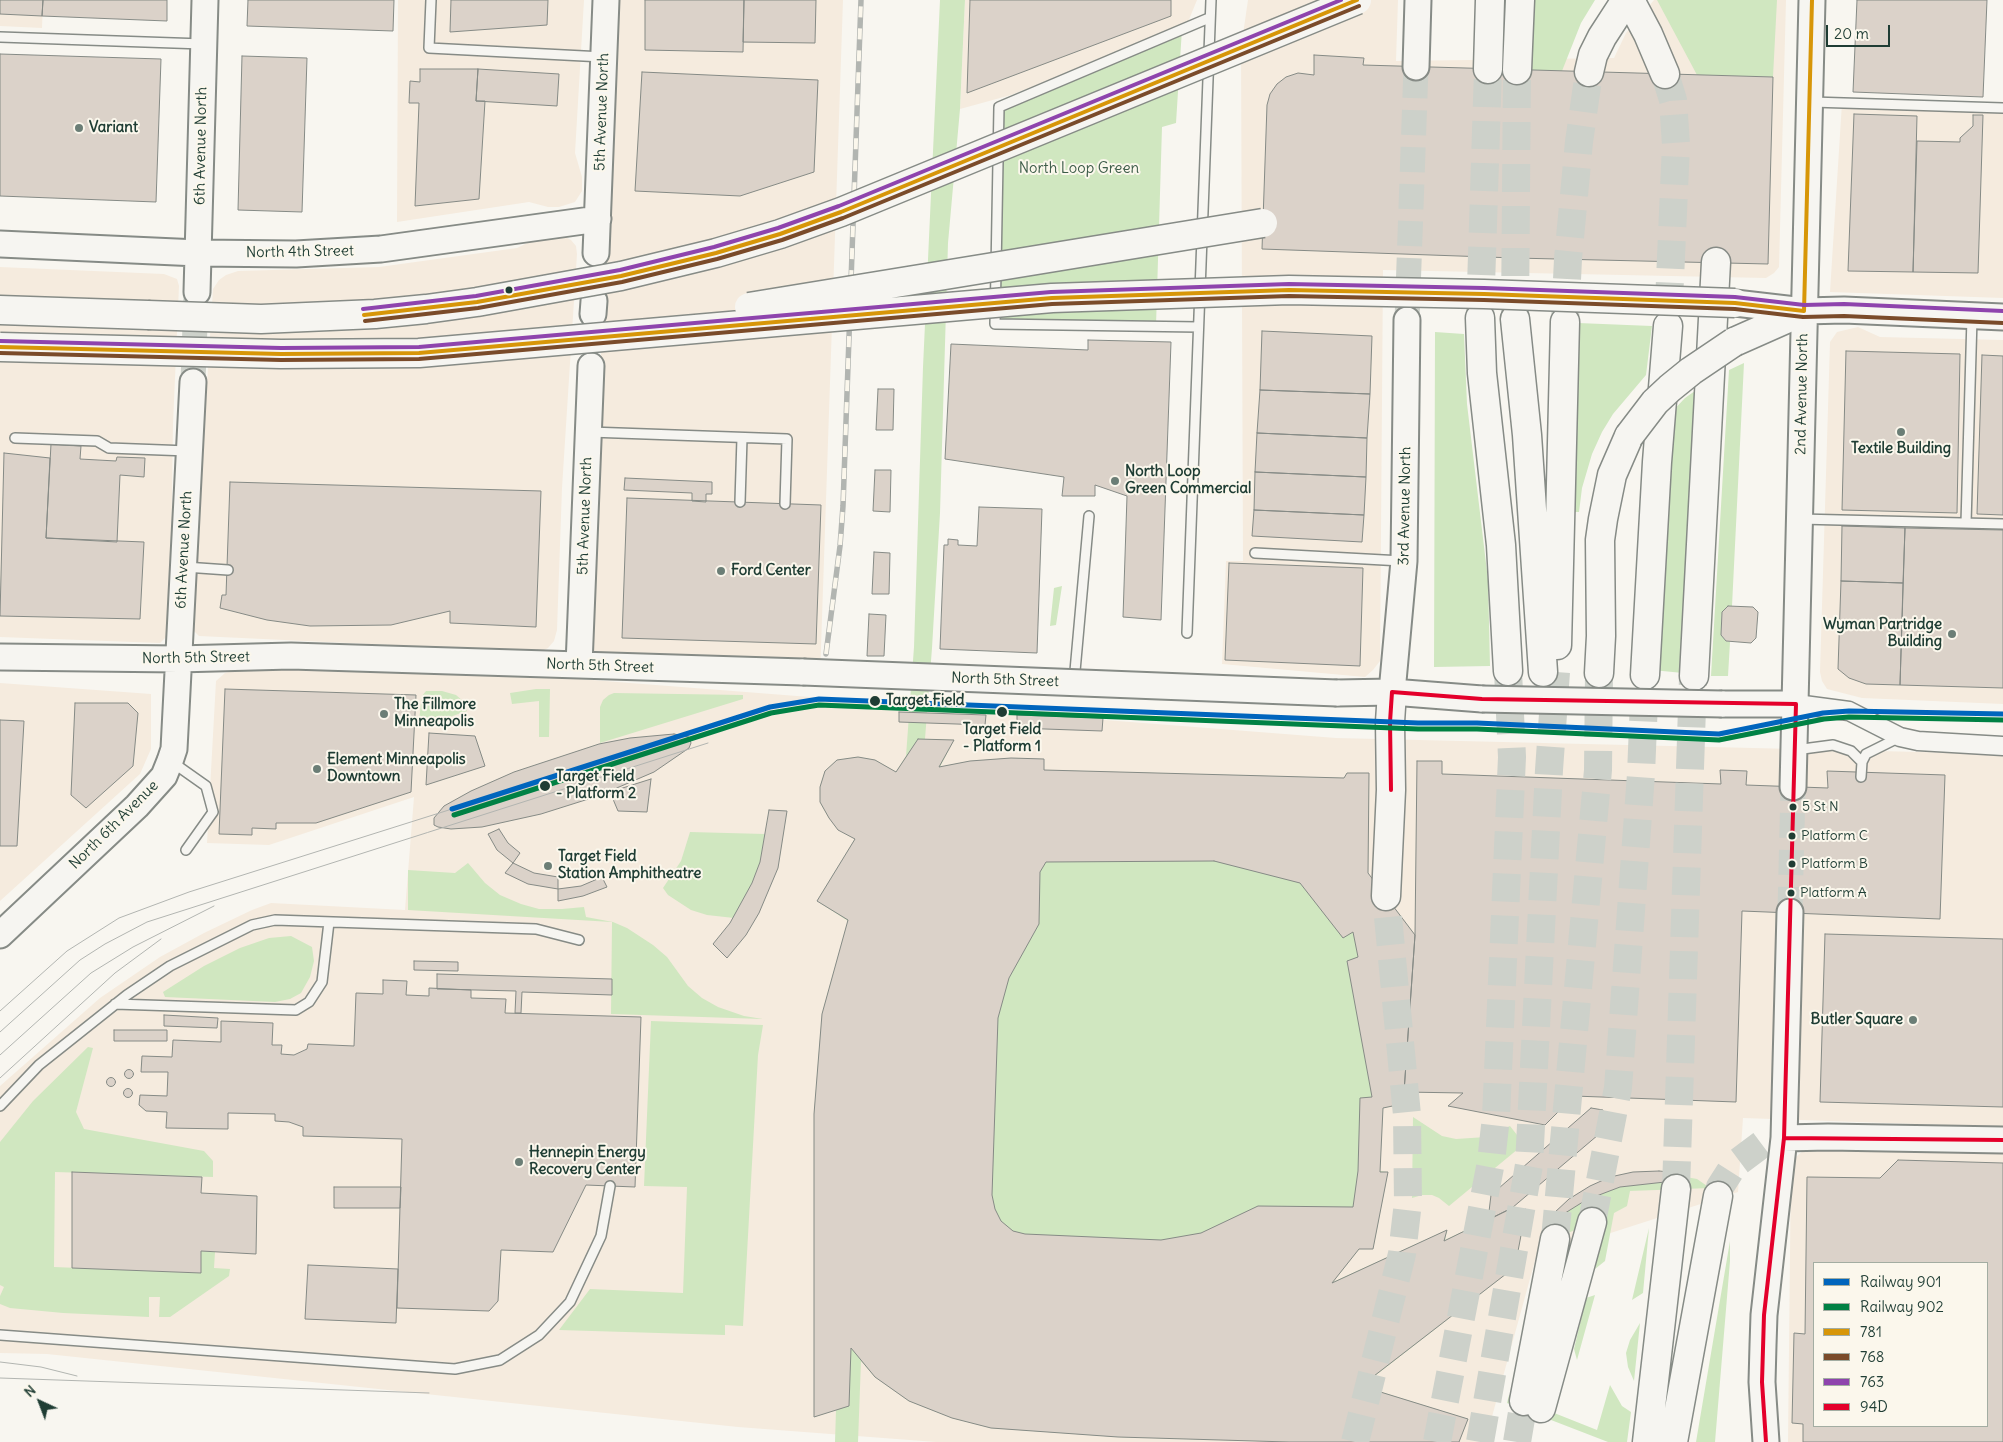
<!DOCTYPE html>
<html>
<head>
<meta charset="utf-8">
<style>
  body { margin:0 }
  #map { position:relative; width:2003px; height:1442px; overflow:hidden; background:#f8f6f0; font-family:Delius,sans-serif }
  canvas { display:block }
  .legend { position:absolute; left:1813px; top:1262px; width:175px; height:165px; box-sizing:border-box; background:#fbf7ec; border:1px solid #a3ada2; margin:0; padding:6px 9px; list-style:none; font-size:15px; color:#1f3d34 }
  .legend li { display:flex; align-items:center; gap:10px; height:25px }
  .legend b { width:25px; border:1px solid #a3ada2 }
  .north { position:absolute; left:15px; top:1377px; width:50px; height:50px; -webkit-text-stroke:4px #fbf7ec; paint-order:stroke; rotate:317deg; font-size:14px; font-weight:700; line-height:20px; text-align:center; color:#1f3d34 }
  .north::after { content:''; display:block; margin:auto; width:18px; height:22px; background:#1f3d34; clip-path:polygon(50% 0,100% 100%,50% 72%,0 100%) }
  .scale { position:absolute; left:1826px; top:25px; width:64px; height:22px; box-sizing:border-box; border:2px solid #1f3d34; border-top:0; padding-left:6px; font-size:15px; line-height:18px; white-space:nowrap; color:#1f3d34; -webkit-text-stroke:4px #fbf7ec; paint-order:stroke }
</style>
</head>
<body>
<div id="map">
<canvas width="2003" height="1442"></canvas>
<ul class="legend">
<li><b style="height:6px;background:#0065bd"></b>Railway 901</li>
<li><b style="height:6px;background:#008144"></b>Railway 902</li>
<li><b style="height:6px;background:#d79608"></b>781</li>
<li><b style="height:6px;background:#7a4b2a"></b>768</li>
<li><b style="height:6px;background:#8e44ad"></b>763</li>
<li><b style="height:6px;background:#e4002b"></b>94D</li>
</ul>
<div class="north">N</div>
<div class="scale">20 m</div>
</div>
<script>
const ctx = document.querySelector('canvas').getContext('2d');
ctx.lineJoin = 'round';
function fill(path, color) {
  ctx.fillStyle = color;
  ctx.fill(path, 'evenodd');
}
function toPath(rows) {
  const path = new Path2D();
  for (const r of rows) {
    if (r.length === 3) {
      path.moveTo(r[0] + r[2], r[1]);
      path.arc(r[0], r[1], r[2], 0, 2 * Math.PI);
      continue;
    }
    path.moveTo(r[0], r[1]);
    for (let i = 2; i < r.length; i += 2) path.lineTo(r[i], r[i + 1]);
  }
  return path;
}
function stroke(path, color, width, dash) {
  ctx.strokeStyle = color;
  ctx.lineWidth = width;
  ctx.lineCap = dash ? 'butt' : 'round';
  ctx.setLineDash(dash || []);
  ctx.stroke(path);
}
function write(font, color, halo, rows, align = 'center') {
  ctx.font = font + ' Delius,sans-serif';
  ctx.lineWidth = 4;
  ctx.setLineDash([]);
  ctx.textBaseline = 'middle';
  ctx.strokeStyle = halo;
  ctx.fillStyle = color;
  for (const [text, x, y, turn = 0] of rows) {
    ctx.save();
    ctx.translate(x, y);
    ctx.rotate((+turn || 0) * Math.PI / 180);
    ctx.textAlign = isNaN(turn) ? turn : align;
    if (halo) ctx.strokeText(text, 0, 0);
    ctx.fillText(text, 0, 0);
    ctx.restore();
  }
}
const built = toPath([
  [0,0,43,0,42,28,0,26],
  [398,0,584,0,575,153,582,177,582,191,575,202,559,207,548,207,529,202,397,222],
  [620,0,843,0,820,677,585,652],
  [965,0,1197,0,1186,27,1011,95,960,109],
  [1248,0,1398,0,1396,61,1614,58,1626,33,1654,0,1786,0,1779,267,1774,273,1766,278,1383,270,1380,661,1373,670,1365,677,1222,664,1226,561,1243,561,1241,48],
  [1842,103,2003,108,2003,298,1830,292],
  [546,234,560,234,571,240,576,246,577,254,562,488,557,630,554,641,548,648,540,652,199,636,194,631,192,623,213,289,219,280,226,275,238,271,379,267,517,248],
  [0,267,164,274,177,279,179,286,173,424,170,633,160,643,0,637],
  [1858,327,1880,337,2003,340,2003,704,1862,698,1827,689,1822,681,1820,672,1830,342,1837,332],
  [239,669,419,670,489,672,1336,738,2003,754,2003,1127,1743,1118,1738,1192,1536,1257,1485,1442,936,1442,738,1427,47,1354,0,1353,0,1086,100,998,160,957,204,933,252,910,271,903,405,910,414,797,269,845,207,843,216,681,225,673],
  [0,683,151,694,151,749,140,774,0,901],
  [1817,1146,2003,1151,2003,1442,1788,1442,1791,1161,1803,1151],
  [1814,1263,1987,1263,1987,1426,1814,1426]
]);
const green = toPath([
  [940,0,965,0,960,109,948,243,940,513,932,648,925,739,954,740,940,767,970,761,1011,758,1044,759,1044,770,1344,778,1347,773,1369,773,1368,873,1415,935,1404,1092,1402,1104,1383,1108,1380,1171,1388,1172,1373,1249,1359,1249,1333,1282,1447,1230,1445,1240,1512,1208,1511,1215,1526,1209,1515,1267,1362,1386,1468,1419,1459,1442,1289,1442,1118,1437,991,1428,952,1418,909,1401,875,1377,861,1361,858,1442,835,1442,836,1410,814,1417,814,1114,822,1014,848,921,817,901,855,839,829,818,820,802,820,787,825,771,837,760,858,757,875,760,896,772,906,756,914,647,923,367],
  [1526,0,1595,0,1581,23,1562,71,1525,70],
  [1657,0,1777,0,1773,77,1697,75],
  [1182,29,1176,123,1162,127,1156,326,995,324,999,107],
  [1578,323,1652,326,1646,375,1613,414,1602,432,1592,454,1582,488,1579,512,1574,512],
  [1435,332,1464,334,1467,404,1488,580,1490,666,1434,667],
  [1744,363,1732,606,1728,606,1722,612,1721,635,1726,641,1730,642,1728,676,1711,676,1729,370],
  [1702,386,1683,673,1652,670,1666,418,1685,398],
  [1062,586,1056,625,1050,626,1054,588],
  [536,689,550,689,549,737,539,737,539,701,512,704,510,693],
  [426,691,442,691,456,695,464,702,467,711,418,728,422,696],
  [614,693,743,695,743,699,600,743,600,707,603,700,609,695],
  [690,832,765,834,760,862,752,883,734,918,707,915,691,910,668,895,663,888,681,861],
  [468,863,485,883,500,895,521,904,539,909,562,909,584,907,586,917,613,922,627,928,653,945,667,957,688,986,702,998,718,1007,744,1016,763,1019,611,1014,612,922,408,910,408,870,455,873],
  [291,936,312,947,314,961,310,977,301,993,290,999,275,1002,165,997,163,992,204,966,240,948,269,938],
  [651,1021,763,1025,758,1055,743,1326,725,1325,725,1335,559,1330,590,1289,683,1293,687,1187,644,1186],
  [88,1047,93,1048,76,1112,84,1129,204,1151,213,1161,213,1177,55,1172,54,1267,201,1273,201,1251,215,1252,214,1268,230,1269,229,1276,170,1317,159,1317,160,1297,149,1297,149,1317,63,1313,10,1308,0,1304,0,1296,4,1287,0,1285,0,1142,33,1101],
  [1413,1117,1442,1136,1456,1139,1486,1137,1510,1126,1524,1144,1449,1206,1439,1198,1432,1195,1422,1195,1412,1198],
  [1686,1177,1697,1179,1710,1188,1630,1191,1627,1206,1614,1213,1605,1261,1595,1269,1606,1216,1539,1246,1541,1236,1554,1220,1586,1200,1620,1187,1665,1182,1684,1183],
  [1649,1228,1643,1293,1632,1300],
  [1730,1241,1730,1261,1715,1442,1696,1442],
  [1595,1295,1577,1360,1574,1349,1586,1298],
  [1640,1323,1634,1381,1628,1367,1626,1353,1630,1340],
  [1610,1385,1622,1406,1631,1412,1627,1442,1608,1442,1507,1403,1509,1395,1597,1430]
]);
const building = toPath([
  [0,0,43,0,42,16,0,14,0,0],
  [43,0,167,0,167,21,42,16,43,0],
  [248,0,394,0,393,31,247,26,248,0],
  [451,0,548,0,547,25,450,32,451,0],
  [645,0,744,0,743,52,645,50,645,0],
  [744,0,816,0,815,43,743,42,744,0],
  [970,0,1171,0,1171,16,967,93,970,0],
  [1857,0,1987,0,1983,97,1853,92,1857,0],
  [0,54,161,59,156,202,0,196,0,54],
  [1314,55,1364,58,1363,65,1773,77,1768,264,1515,258,1262,249,1267,105,1270,94,1277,84,1286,77,1298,73,1314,75,1314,55],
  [242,56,307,58,302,212,238,210,242,56],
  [420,69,478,69,476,101,485,101,479,199,415,206,419,103,409,103,410,81,420,82,420,69],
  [478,69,559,74,557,106,476,101,478,69],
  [642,72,818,80,814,172,740,196,635,191,642,72],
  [1854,114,1917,116,1913,272,1848,271,1854,114],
  [1973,115,1983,115,1978,273,1913,272,1917,141,1960,142,1960,138,1973,126,1973,115],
  [1262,331,1372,336,1370,394,1260,390,1262,331],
  [1088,340,1171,342,1161,620,1123,617,1127,496,1095,485,1095,496,1062,496,1064,477,945,459,951,344,1088,350,1088,340],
  [1846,351,1960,354,1957,513,1842,510,1846,351],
  [1982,355,2003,356,2003,515,1977,514,1982,355],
  [878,389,894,389,893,430,876,430,878,389],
  [1260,390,1370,394,1367,438,1257,433,1260,390],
  [1257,433,1367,438,1366,477,1255,472,1257,433],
  [51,444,81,446,80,459,116,461,117,457,145,458,144,477,120,475,117,542,46,538,51,444],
  [4,453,50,458,46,538,144,542,140,619,0,616,4,453],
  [875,470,891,470,890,512,873,511,875,470],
  [1255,472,1366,477,1364,515,1254,510,1255,472],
  [625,478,712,482,712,494,706,494,706,502,692,501,692,493,624,490,625,478],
  [230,482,541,491,536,627,450,623,450,611,391,625,310,626,267,620,220,608,222,595,226,595,230,482],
  [627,498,821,505,816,644,622,638,627,498],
  [979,507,1042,509,1037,653,940,649,944,545,948,545,948,539,958,540,958,545,977,546,979,507],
  [1254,510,1364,515,1362,542,1252,536,1254,510],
  [1842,526,1905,528,1903,583,1841,581,1842,526],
  [1905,528,2003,530,2003,688,1900,685,1905,528],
  [874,552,890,553,889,594,872,594,874,552],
  [1229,563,1363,568,1360,666,1225,660,1229,563],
  [1841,581,1903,583,1900,685,1866,684,1849,678,1838,669,1841,581],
  [1728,606,1753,607,1758,612,1756,638,1751,643,1726,641,1721,635,1722,612,1728,606],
  [869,614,886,615,884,656,867,656,869,614],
  [225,689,416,695,411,792,316,823,276,823,276,829,252,828,252,835,219,834,225,689],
  [75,703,128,703,138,713,133,766,86,808,71,795,75,703],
  [899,712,986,715,985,725,899,722,899,712],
  [1017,715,1103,718,1102,731,1017,728,1017,715],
  [0,720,24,721,17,846,0,846,0,720],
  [429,733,475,736,485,766,426,785,429,733],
  [674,734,689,737,691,743,689,748,654,772,598,796,541,814,482,827,451,829,438,827,434,825,434,818,444,806,471,791,514,772,599,744,630,738,674,734],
  [918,739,954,740,939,767,970,761,1011,758,1044,759,1044,770,1344,778,1347,773,1369,773,1368,873,1415,935,1404,1092,1402,1104,1383,1108,1380,1172,1388,1172,1373,1249,1359,1249,1332,1283,1447,1230,1444,1241,1512,1208,1511,1216,1526,1209,1515,1267,1361,1386,1468,1419,1459,1442,1289,1442,1118,1437,991,1428,952,1418,909,1401,875,1377,851,1348,849,1406,814,1417,814,1114,822,1014,848,920,817,901,855,839,838,830,829,818,820,802,820,787,825,771,837,760,858,757,875,760,896,772,918,739],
  [1214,861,1300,883,1343,938,1353,932,1358,957,1347,961,1372,1097,1360,1098,1358,1171,1353,1207,1258,1206,1201,1233,1161,1240,1025,1234,1013,1231,1001,1221,995,1209,992,1195,998,1018,1009,978,1039,924,1040,872,1046,862,1214,861],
  [1417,761,1442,761,1442,774,1721,784,1720,770,1747,771,1746,785,1828,788,1827,771,1945,775,1940,919,1742,911,1736,1102,1574,1096,1545,1125,1448,1106,1463,1093,1404,1092,1415,935,1417,761],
  [651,779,647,812,618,811,610,792,651,779],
  [769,810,787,811,778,868,759,913,746,935,727,958,713,944,730,923,752,883,760,862,769,810],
  [499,829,508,843,520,853,513,863,497,850,488,834,499,829],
  [513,863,534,873,558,877,558,889,528,884,505,873,513,863],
  [602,877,607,887,583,896,558,901,558,889,581,886,602,877],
  [1825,934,2003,939,2003,1107,1820,1102,1825,934],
  [414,961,458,962,458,971,414,970,414,961],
  [437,974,612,979,612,995,522,992,521,1013,515,1013,516,991,437,989,437,974],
  [383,980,407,981,406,995,429,996,429,988,471,990,471,998,506,999,505,1013,641,1017,635,1187,586,1185,553,1252,501,1250,498,1301,489,1311,397,1308,402,1139,303,1136,303,1127,289,1122,275,1121,275,1114,228,1113,228,1129,166,1128,167,1112,146,1111,139,1105,140,1095,167,1096,168,1072,141,1072,142,1056,172,1057,173,1040,221,1042,221,1021,273,1023,272,1045,282,1045,281,1054,294,1055,307,1049,308,1044,354,1046,356,993,383,994,383,980],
  [164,1015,218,1018,217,1028,164,1026,164,1015],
  [114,1030,167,1030,167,1041,114,1041,114,1030],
  [129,1074,4.5],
  [111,1082,4.5],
  [128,1093,4.5],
  [1591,1108,1603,1110,1598,1135,1512,1208,1488,1220,1491,1195,1591,1108],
  [1898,1160,2003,1163,2003,1442,1803,1442,1803,1424,1792,1423,1794,1333,1805,1334,1807,1177,1880,1178,1898,1160],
  [1814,1263,1987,1263,1987,1426,1814,1426,1814,1263],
  [1659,1171,1680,1173,1686,1177,1684,1183,1665,1182,1620,1187,1586,1200,1554,1220,1554,1213,1569,1199,1590,1186,1610,1177,1633,1172,1659,1171],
  [72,1172,202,1177,201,1193,257,1196,256,1254,201,1251,201,1273,72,1268,72,1172],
  [334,1187,401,1187,400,1208,334,1208,334,1187],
  [308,1265,398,1269,396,1323,305,1319,308,1265]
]);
const secondaryTunnel = toPath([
  [1407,320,1416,67],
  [193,382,196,297],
  [1790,912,1793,787]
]);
const highwayTunnel = toPath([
  [1665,74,1673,100,1676,145,1668,324],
  [1480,317,1488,69],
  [1515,318,1517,70],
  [1565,321,1568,259,1579,142,1589,72],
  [1676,1189,1693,678],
  [1718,1196,1720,1187,1734,1165,1762,1144,1784,1138],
  [1592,1222,1618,1088,1641,774,1645,677],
  [1555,1239,1598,770,1599,673],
  [1355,1442,1402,1254,1408,1202,1407,1115,1386,896],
  [1437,1442,1491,1162,1496,1117,1512,757,1508,671],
  [1480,1442,1529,1165,1549,770,1556,672],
  [1517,1442,1524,1401]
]);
const lane = toPath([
  [431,0,429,48,603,57],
  [0,37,203,44],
  [1812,102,2003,108],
  [1198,327,995,324,999,107,1209,18],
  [590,432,787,439,785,504],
  [15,438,97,441,109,448,188,451],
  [740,502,742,438],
  [1800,519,2003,524],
  [1966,523,1972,318],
  [1255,553,1402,561],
  [185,567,228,570],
  [1187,633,1211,0],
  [1074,682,1089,516],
  [1795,750,1833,745,1851,751,1862,762],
  [172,762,206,786,213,812,186,850],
  [1861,777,1862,762,1866,754,1900,737],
  [115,1004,296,1010,309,1002,322,982,329,922],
  [0,1106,39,1065,127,995,170,966,252,925,275,920,536,929,579,940],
  [0,1335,455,1369,500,1360,539,1335,570,1302,601,1236,610,1186]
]);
const street = toPath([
  [1796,704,1849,711,1900,737,1918,741,2003,746]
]);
const secondary = toPath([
  [1416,67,1418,0],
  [0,244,198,253,296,254,381,249,598,219],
  [596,253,606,0],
  [197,292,205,0],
  [1735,303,1804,311,1844,310,2003,317],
  [593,314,594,301],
  [0,657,178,659,291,656,803,672],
  [579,665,591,366],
  [1392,692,1404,561,1407,320],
  [1337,693,1392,692,1482,699],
  [1722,704,1796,704],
  [1793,787,1812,0],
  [0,935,137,806,164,776,170,761,174,749,193,382],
  [1784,1138,1828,1137,2003,1140],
  [1766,1442,1762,1382,1763,1345,1764,1315,1784,1138,1790,912]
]);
const highway = toPath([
  [1630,0,1648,34,1665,74],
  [1488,69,1490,0],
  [1517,70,1520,0],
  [1589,72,1593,55,1602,37,1626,0],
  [0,310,148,315],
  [1480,318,1482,373,1501,545,1508,671],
  [1515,319,1527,435,1543,672],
  [1734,342,1804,311],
  [1557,645,1565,322],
  [1599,673,1601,636,1600,540,1603,519,1612,475,1629,436],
  [1645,675,1657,462,1668,326],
  [1694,676,1716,262],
  [1386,896,1391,790,1390,722,1392,692],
  [1524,1401,1555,1239],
  [1541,1408,1592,1222],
  [1647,1442,1676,1189],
  [1673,1442,1718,1196]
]);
const tram = toPath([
  [0,1011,67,951,119,918,189,892,452,809],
  [0,1032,80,960,105,944,147,922,708,743],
  [0,1055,91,973,133,947,214,906],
  [0,1078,115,973,161,939],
  [0,1362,41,1367,77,1376],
  [0,1378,429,1393]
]);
const rail = toPath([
  [826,654,840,546,843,506,861,0]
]);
const secondaryBridge = toPath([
  [803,672,1337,693],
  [1482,699,1722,704]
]);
const highwayBridge = toPath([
  [749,307,1263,223],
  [148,315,261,319,375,314,426,309,477,302,621,276,716,253,780,234,841,212,1357,0],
  [0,347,281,354,419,353,1052,298,1289,290,1484,294,1735,303],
  [1629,436,1655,402,1670,388,1691,371,1734,342]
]);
const bus1 = toPath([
  [364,315,477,302,621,276,716,253,780,234,841,212,1357,0],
  [0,347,281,354,419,353,1052,298,1289,290,1484,294,1735,303,1804,311,1812,0]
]);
const bus2 = toPath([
  [365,321,478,308,622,282,717,259,782,240,843,218,1359,6],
  [0,353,281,360,419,359,1052,304,1289,296,1484,300,1735,309,1803,317,1844,316,2003,323]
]);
const bus3 = toPath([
  [363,309,476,296,620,270,714,247,778,228,839,206,1341,0],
  [0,341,281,348,419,347,1051,292,1289,284,1484,288,1735,297,1804,305,1844,304,2003,311]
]);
const bus4 = toPath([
  [1391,790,1390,722,1392,692,1482,699,1796,704,1784,1138,1764,1315,1762,1382,1766,1442],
  [1784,1138,2003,1140]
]);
const rail1 = toPath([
  [452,809,770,707,819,699,1418,723,1477,723,1719,734,1823,713,1849,711,2003,714]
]);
const rail2 = toPath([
  [454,815,771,713,819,705,1418,729,1477,729,1719,740,1824,719,1849,717,2003,720]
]);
const markers = [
  [79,128,5,"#6b7e76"],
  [509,290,4.5,"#1f3d34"],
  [1901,432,5,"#6b7e76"],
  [1115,481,5,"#6b7e76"],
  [721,571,5,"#6b7e76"],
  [1952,634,5,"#6b7e76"],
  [875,701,6,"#1f3d34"],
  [1002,712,6,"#1f3d34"],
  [384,714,5,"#6b7e76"],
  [317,769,5,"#6b7e76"],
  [545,786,6,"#1f3d34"],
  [1793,807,4.5,"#1f3d34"],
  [1792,836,4.5,"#1f3d34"],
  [1792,864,4.5,"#1f3d34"],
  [548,866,5,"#6b7e76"],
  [1791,893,4.5,"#1f3d34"],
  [1913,1020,5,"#6b7e76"],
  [519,1162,5,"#6b7e76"]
];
const busNames = [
  ["5 St N",1802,807],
  ["Platform C",1801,836],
  ["Platform B",1801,864],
  ["Platform A",1800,893]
];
const streetNames = [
  ["5th Avenue North",602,112,-88],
  ["6th Avenue North",201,146,-89],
  ["North 4th Street",300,252,-1],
  ["2nd Avenue North",1802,394,-89],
  ["3rd Avenue North",1405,506,-89],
  ["5th Avenue North",585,516,-88],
  ["6th Avenue North",184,550,-87],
  ["North 5th Street",196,658,-1],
  ["North 5th Street",600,666,2],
  ["North 5th Street",1005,680,2],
  ["North 6th Avenue",114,825,-45]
];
const poiNames = [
  ["Variant",89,128],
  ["Textile Building",1901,449,"center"],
  ["North Loop",1125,472],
  ["Green Commercial",1125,489],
  ["Ford Center",731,571],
  ["Wyman Partridge",1942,625,"right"],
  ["Building",1942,642,"right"],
  ["The Fillmore",394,705],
  ["Minneapolis",394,722],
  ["Element Minneapolis",327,760],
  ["Downtown",327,777],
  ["Target Field",558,857],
  ["Station Amphitheatre",558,874],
  ["Butler Square",1903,1020,"right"],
  ["Hennepin Energy",529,1153],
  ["Recovery Center",529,1170]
];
const parkNames = [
  ["North Loop Green",1079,169]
];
const stopNames = [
  ["Target Field",886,701],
  ["Target Field",1002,730,"center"],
  ["- Platform 1",1002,747,"center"],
  ["Target Field",556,777],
  ["- Platform 2",556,794]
];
fill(built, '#f5ebde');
fill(green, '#d0e7c0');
fill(building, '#dbd2c9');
stroke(building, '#868b86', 1);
stroke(secondaryTunnel, '#cdd1ca', 25, [25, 12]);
stroke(highwayTunnel, '#cdd1ca', 28, [28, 14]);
stroke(lane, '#868b86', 12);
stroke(street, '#868b86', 21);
stroke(secondary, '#868b86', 29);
stroke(highway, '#868b86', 31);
stroke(lane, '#f6f5f1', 9);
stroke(street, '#f6f5f1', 18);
stroke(secondary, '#f6f5f1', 25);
stroke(highway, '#f6f5f1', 28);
stroke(tram, '#b2b5b1', 1);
stroke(rail, '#b2b5b1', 5.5);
stroke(rail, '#fbf7ec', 4, [11]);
stroke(secondaryBridge, '#868b86', 29, []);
stroke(highwayBridge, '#868b86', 31, []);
stroke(secondaryBridge, '#f6f5f1', 25);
stroke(highwayBridge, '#f6f5f1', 28);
stroke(bus1, '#d79608', 4);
stroke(bus2, '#7a4b2a', 4);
stroke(bus3, '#8e44ad', 4);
stroke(bus4, '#e4002b', 4);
stroke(rail1, '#0065bd', 5);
stroke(rail2, '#008144', 5);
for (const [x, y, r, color] of markers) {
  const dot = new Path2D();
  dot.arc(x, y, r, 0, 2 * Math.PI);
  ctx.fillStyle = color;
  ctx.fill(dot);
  stroke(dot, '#fbf7ec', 2);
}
write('14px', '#1f3d34', '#fbf7ec', busNames, 'left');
write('15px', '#1f3d34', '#fbf7ec', streetNames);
write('bold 15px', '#1f3d34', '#fbf7ec', poiNames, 'left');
write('15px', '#3c5c48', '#fbf7ec', parkNames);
write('bold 15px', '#1f3d34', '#fbf7ec', stopNames, 'left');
</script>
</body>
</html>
